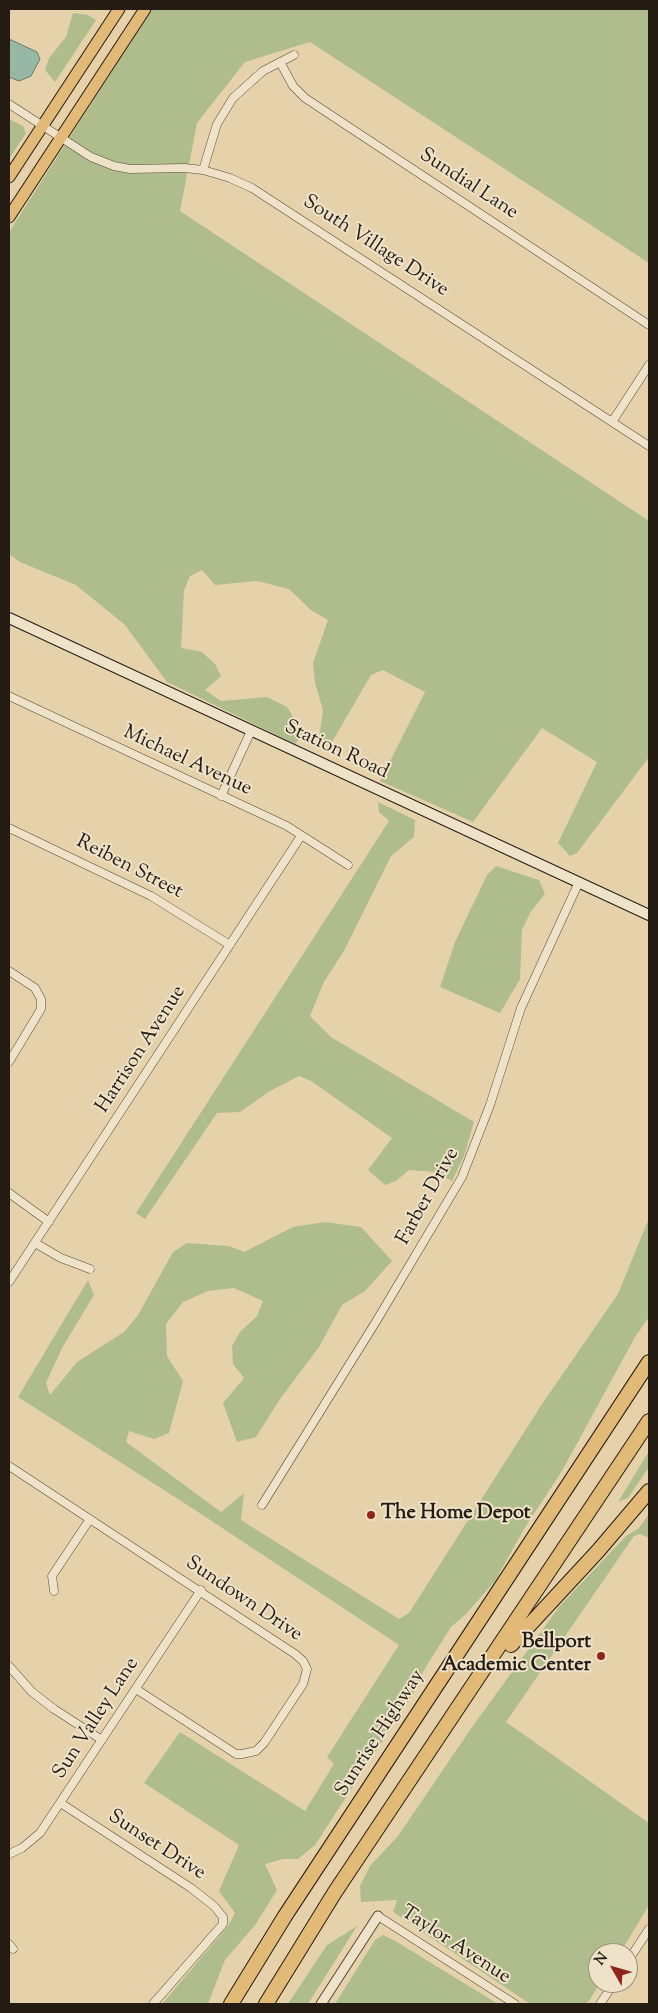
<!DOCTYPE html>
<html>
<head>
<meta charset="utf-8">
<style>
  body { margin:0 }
  #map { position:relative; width:658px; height:2013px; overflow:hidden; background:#e5d2ab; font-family:"Sorts Mill Goudy",serif }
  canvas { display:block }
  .frame { position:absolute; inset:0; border:10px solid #241b13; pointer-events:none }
  .north { position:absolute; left:588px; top:1943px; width:50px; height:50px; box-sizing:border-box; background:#eee2c8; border:1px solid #9d9280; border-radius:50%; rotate:308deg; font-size:14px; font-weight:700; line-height:20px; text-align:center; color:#241b13 }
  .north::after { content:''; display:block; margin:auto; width:18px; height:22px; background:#8f2418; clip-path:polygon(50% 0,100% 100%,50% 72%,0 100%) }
</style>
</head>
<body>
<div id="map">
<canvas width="658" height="2013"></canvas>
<div class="frame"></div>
<div class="north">N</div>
</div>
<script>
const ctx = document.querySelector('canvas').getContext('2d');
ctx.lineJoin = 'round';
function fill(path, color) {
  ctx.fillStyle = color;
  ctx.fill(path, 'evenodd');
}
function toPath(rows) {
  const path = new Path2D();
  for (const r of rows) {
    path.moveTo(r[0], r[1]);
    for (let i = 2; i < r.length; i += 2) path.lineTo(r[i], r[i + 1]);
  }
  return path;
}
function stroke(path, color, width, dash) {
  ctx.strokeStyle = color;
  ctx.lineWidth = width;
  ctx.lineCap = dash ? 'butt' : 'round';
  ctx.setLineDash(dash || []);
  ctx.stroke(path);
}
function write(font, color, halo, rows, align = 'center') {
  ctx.font = font + ' "Sorts Mill Goudy",serif';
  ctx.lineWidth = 4;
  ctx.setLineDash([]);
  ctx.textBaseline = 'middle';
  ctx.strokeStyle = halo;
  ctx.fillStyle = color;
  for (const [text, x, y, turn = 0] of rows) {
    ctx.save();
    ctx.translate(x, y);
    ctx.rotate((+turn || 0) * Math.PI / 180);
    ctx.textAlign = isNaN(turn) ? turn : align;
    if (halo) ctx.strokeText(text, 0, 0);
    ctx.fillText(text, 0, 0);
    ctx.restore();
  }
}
const green = toPath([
  [152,9,649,9,649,263,310,42,245,62,197,123,180,211,649,521,649,757,577,853,570,856,558,843,597,762,542,728,473,822,380,781,425,692,383,670,371,675,332,742,319,739,323,710,315,683,313,663,328,620,311,610,289,589,257,581,215,585,202,570,190,576,184,591,181,648,202,652,215,664,221,676,205,690,221,701,267,697,287,707,303,733,295,744,167,682,125,625,76,585,20,562,9,554,9,232],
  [73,13,88,15,96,20,55,82,45,70,49,58,66,37],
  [9,119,23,126,26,133,9,159],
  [378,802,415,820,414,837,391,856,345,949,324,982,310,1016,331,1037,474,1122,464,1156,452,1181,436,1172,409,1170,396,1181,385,1185,368,1170,392,1138,311,1081,299,1076,270,1091,240,1112,217,1113,145,1219,136,1213,389,821,379,812],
  [496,866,539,880,545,894,530,913,522,930,520,979,500,1013,440,987,455,942,487,875],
  [649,1218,649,1317,635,1337,562,1471,524,1529,495,1581,466,1614,451,1627,424,1670,413,1694,315,1845,298,1859,283,1859,265,1864,277,1890,255,1925,225,1960,208,2004,162,2004,228,1926,235,1913,219,1891,239,1845,144,1783,180,1732,305,1811,334,1764,327,1757,399,1645,192,1508,18,1397,88,1280,94,1295,62,1348,46,1383,50,1395,77,1362,124,1332,138,1315,173,1252,187,1243,229,1246,244,1252,293,1227,325,1222,361,1227,392,1261,365,1291,342,1305,319,1347,280,1399,256,1437,237,1442,223,1403,244,1378,233,1364,232,1346,240,1332,257,1316,263,1301,234,1288,208,1291,183,1302,166,1324,167,1356,183,1381,169,1433,154,1439,129,1431,126,1442,221,1512,244,1493,241,1520,399,1619,409,1613,542,1404,618,1294],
  [649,1451,649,1467,628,1498,618,1502],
  [649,1514,649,1538,640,1534,634,1536,506,1722,649,1823,649,1905,620,1953,598,1953,598,1983,600,1983,589,2001,584,2004,530,2004,393,1912,397,1900,361,1902,360,1886,370,1866,398,1836,470,1730,559,1607,626,1536,639,1528],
  [357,1926,308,2004,288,2004,327,1945],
  [383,1935,397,1942,498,2004,335,2004,375,1940]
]);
const water = toPath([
  [9,39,37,52,40,59,31,76,19,81,9,77,9,39]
]);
const minor = toPath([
  [280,62,293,86,305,98,649,325],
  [9,104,91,157,114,166,130,169,185,168,203,170,230,178,252,188,649,446],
  [203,170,217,124,233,98,263,71,294,55],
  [612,422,649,365],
  [9,696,287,826,348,865],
  [221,796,251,731],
  [9,828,151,896,230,945],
  [9,971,35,988,41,999,41,1009,9,1062],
  [9,1193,49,1222],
  [35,1243,61,1258,90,1269],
  [9,1282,301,836],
  [9,1466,295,1654,303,1661,307,1669,303,1684,264,1743,256,1751,242,1754,236,1754,136,1689],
  [262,1505,377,1320,462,1177,490,1105,521,1008,579,882],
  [54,1591,52,1576,90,1519],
  [9,1666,32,1692,54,1709,102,1740],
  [62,1804,191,1888,214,1906,223,1917,223,1924,153,2004],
  [9,1854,22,1848,40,1833,201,1590],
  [378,1916,515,2004],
  [9,1944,13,1949],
  [628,1961,649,1929],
  [600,2004,614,1983]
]);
const tertiary = toPath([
  [321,2004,378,1916]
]);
const secondary = toPath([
  [9,618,649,915]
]);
const primary = toPath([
  [9,177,119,9],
  [9,217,145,9]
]);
const motorway = toPath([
  [511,1645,598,1551,649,1491],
  [231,2004,285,1916,649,1362],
  [266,2004,335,1892,649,1421]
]);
const markers = [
  [371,1515,5,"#8f2418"],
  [601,1656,5,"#8f2418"]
];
const streetNames = [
  ["Sundial Lane",468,185,33],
  ["South Village Drive",375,247,33],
  ["Station Road",336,751,25],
  ["Michael Avenue",187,762,25],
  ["Reiben Street",129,868,27],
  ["Harrison Avenue",142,1050,-57],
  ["Farber Drive",429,1197,-61],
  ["Sundown Drive",243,1600,34],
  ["Sun Valley Lane",97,1719,-57],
  ["Sunrise Highway",381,1734,-57],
  ["Sunset Drive",156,1846,33],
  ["Taylor Avenue",455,1946,33]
];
const poiNames = [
  ["The Home Depot",381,1515],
  ["Bellport",591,1644,"right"],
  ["Academic Center",591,1667,"right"]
];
fill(green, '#afbd8d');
fill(water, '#96b8a5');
stroke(water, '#68796b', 1);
stroke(minor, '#544939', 9);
stroke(tertiary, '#544939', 11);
stroke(secondary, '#241b13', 12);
stroke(primary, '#241b13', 13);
stroke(motorway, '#241b13', 16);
stroke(minor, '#eee2c8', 8);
stroke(tertiary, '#eee2c8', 9);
stroke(secondary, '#eee2c8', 10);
stroke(primary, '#e2b976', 11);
stroke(motorway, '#e2b976', 14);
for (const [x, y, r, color] of markers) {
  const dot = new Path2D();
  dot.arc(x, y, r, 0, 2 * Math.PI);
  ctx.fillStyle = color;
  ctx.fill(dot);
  stroke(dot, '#eee2c8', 2);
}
write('20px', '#241b13', '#eee2c8', streetNames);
write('bold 20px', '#241b13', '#eee2c8', poiNames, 'left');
</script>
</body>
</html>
